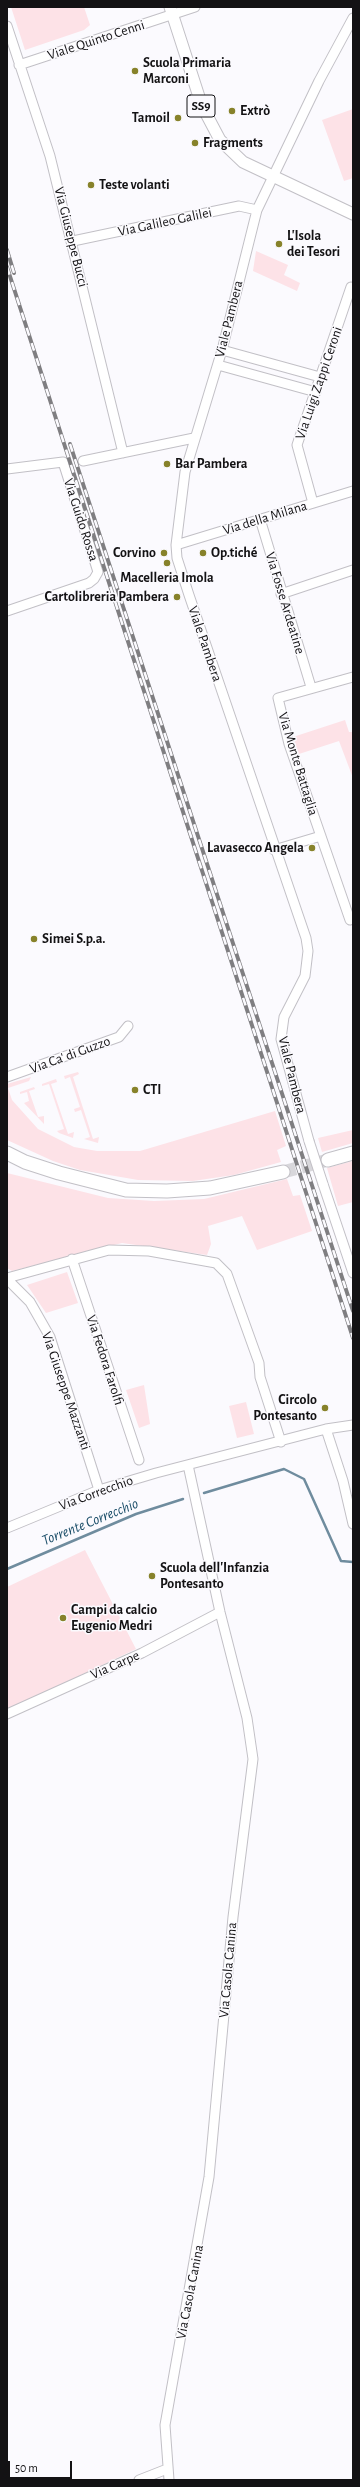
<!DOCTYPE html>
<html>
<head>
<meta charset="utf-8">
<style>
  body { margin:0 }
  #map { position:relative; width:360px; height:2487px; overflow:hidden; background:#fbfafe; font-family:"Alegreya Sans",sans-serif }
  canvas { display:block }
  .frame { position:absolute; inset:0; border:8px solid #131214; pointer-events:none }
  .scale { position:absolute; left:8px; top:2461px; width:64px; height:18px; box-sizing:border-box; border:2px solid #131214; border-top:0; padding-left:5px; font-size:12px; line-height:14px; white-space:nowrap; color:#131214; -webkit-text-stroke:3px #fbfafe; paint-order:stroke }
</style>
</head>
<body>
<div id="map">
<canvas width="360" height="2487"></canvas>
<div class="frame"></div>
<div class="scale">50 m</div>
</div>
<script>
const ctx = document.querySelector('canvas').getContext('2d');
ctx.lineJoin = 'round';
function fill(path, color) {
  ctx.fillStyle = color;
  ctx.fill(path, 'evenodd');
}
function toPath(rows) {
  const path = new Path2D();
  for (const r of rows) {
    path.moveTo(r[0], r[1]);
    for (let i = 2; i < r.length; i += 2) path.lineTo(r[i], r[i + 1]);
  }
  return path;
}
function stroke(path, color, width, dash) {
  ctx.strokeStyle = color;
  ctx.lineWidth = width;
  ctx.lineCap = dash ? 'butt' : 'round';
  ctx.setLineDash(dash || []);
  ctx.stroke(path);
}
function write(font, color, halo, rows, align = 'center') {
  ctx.font = font + ' "Alegreya Sans",sans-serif';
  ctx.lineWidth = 3;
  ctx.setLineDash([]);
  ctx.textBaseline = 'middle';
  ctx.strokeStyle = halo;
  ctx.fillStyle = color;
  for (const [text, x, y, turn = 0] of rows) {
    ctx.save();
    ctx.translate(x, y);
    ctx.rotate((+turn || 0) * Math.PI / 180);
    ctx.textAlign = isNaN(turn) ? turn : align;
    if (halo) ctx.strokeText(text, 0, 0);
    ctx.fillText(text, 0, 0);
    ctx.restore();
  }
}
const green = toPath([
  [11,7,84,7,90,25,84,30,25,50],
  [353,109,353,178,344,181,322,120],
  [256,251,288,265,284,275,300,283,297,291,253,271],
  [345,720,349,732,353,732,353,778,339,741,299,754,293,737],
  [78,1072,79,1074,73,1077,93,1139,99,1137,98,1143,84,1139,90,1137,81,1110,75,1112,74,1109,80,1107,70,1077,65,1079,64,1076],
  [31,1077,29,1081,8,1088,12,1100,38,1129,74,1147,97,1151,140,1151,275,1111,286,1146,277,1150,281,1162,234,1175,193,1181,138,1180,80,1170,53,1161,7,1140,7,1084],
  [56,1079,57,1082,51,1084,68,1134,74,1132,73,1138,59,1133,57,1131,64,1129,49,1084,42,1086,42,1084],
  [34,1087,35,1089,29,1091,38,1117,44,1116,44,1124,24,1103,29,1101,27,1092,20,1094,20,1092],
  [353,1130,353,1143,322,1152,318,1138],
  [353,1161,353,1202,338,1206,327,1168],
  [7,1173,108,1198,154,1201,204,1199,287,1179,293,1196,300,1195,312,1231,257,1250,242,1216,208,1226,211,1244,207,1255,122,1243,12,1271,7,1268],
  [67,1272,78,1303,46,1313,27,1285],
  [144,1385,150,1424,139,1428,126,1390],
  [246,1402,254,1434,237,1438,229,1406],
  [85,1550,136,1649,7,1710,7,1587]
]);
const stream = toPath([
  [204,1493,284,1469,304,1479,341,1561,353,1562],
  [7,1569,136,1514,183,1499]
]);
const highwayTunnel = toPath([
  [283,1172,328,1160]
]);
const minor = toPath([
  [7,26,50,156,123,453],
  [19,65,195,7],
  [73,241,239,206,257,210],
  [222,350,320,377],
  [218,365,316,392],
  [83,461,194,438],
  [7,469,63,462,98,572,94,579,89,583,7,611],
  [313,503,297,445,351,287],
  [260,519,311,687],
  [176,545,353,491],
  [281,594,353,570],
  [353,677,278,698,289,744,350,920,353,918],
  [274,850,321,836],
  [7,1077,119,1037,128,1026],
  [309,1141,281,1039,284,1017,305,976,308,951,306,938,189,595,177,558,176,545,185,472,222,350,257,210,319,81,353,18],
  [323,1184,353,1273],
  [72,1259,139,1460],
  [7,1278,109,1250,149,1251,216,1263,227,1274,259,1363,260,1377,281,1442],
  [7,1279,30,1302,50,1337,99,1490],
  [326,1429,343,1481,353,1524],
  [7,1528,99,1490,156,1473,326,1429,353,1425],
  [7,1714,142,1653,220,1612],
  [139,2480,167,2469],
  [169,2480,165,2425,209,2177,233,1917,253,1759,247,1718,220,1612,188,1465]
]);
const major = toPath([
  [170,7,202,106,220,140,243,162,353,214]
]);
const highway = toPath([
  [7,1153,25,1162,59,1173,126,1190,167,1191,210,1188,283,1172],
  [328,1160,353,1153]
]);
const rail = toPath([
  [7,250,14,273],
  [7,267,353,1338],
  [70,444,353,1311]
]);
const minorBridge = toPath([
  [309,1141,323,1184]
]);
const markers = [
  [135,71,4,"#87822a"],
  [232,111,4,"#87822a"],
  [178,118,4,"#87822a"],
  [195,143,4,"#87822a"],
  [91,185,4,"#87822a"],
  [279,244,4,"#87822a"],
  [167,464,4,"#87822a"],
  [164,553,4,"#87822a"],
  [203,553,4,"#87822a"],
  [167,563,4,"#87822a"],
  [177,597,4,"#87822a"],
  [312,848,4,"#87822a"],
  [34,939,4,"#87822a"],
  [135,1090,4,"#87822a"],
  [325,1408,4,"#87822a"],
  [152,1576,4,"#87822a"],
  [63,1618,4,"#87822a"]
];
const shields = [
  [201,106,28]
];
const shieldNames = [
  ["SS9",201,106]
];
const streetNames = [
  ["Viale Quinto Cenni",96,40,-18],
  ["Via Galileo Galilei",165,222,-12],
  ["Via Giuseppe Bucci",71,237,76],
  ["Viale Pambera",229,319,-76],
  ["Via Luigi Zappi Ceroni",319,383,-71],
  ["Via della Milana",265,518,-17],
  ["Via Guido Rossa",81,520,72],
  ["Via Fosse Ardeatine",285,603,73],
  ["Viale Pambera",205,644,71],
  ["Via Monte Battaglia",298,764,73],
  ["Via Ca' di Guzzo",70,1055,-20],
  ["Viale Pambera",292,1075,76],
  ["Via Fedora Farolfi",105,1360,72],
  ["Via Giuseppe Mazzanti",66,1391,71],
  ["Via Correcchio",96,1493,-20],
  ["Via Carpe",115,1665,-24],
  ["Via Casola Canina",228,1970,-85],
  ["Via Casola Canina",190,2292,-79]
];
const poiNames = [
  ["Scuola Primaria",143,63],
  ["Marconi",143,79],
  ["Extrò",240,111],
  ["Tamoil",170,118,"right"],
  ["Fragments",203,143],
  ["Teste volanti",99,185],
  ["L'Isola",287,236],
  ["dei Tesori",287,252],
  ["Bar Pambera",175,464],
  ["Corvino",156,553,"right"],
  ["Op.tiché",211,553],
  ["Macelleria Imola",167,578,"center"],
  ["Cartolibreria Pambera",169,597,"right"],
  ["Lavasecco Angela",304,848,"right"],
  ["Simei S.p.a.",42,939],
  ["CTI",143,1090],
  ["Circolo",317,1400,"right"],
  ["Pontesanto",317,1416,"right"],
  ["Scuola dell'Infanzia",160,1568],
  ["Pontesanto",160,1584],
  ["Campi da calcio",71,1610],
  ["Eugenio Medri",71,1626]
];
const waterNames = [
  ["Torrente Correcchio",90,1522,-22]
];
fill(green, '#fde2e7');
stroke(stream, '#6f8c9e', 2.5);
stroke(highwayTunnel, '#d8d7db', 13, [13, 6]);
stroke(minor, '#c2c0c6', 11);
stroke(major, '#c2c0c6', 13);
stroke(highway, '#c2c0c6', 15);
stroke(minor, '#fff', 9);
stroke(major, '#fff', 11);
stroke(highway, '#fff', 13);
stroke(rail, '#7f7e81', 4);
stroke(rail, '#fbfafe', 2.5, [8]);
stroke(minorBridge, '#c2c0c6', 11, []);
stroke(minorBridge, '#fff', 9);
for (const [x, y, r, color] of markers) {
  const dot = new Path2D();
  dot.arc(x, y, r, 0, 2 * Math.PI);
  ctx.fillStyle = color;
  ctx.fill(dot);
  stroke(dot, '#fbfafe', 1.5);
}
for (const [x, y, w] of shields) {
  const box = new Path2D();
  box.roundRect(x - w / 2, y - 11, w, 22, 3);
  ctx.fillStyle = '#fbfafe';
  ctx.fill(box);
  stroke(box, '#131214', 1);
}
write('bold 13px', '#131214', null, shieldNames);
write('14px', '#131214', '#fbfafe', streetNames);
write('bold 14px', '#131214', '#fbfafe', poiNames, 'left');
write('italic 15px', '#1a4d68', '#fbfafe', waterNames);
</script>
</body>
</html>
